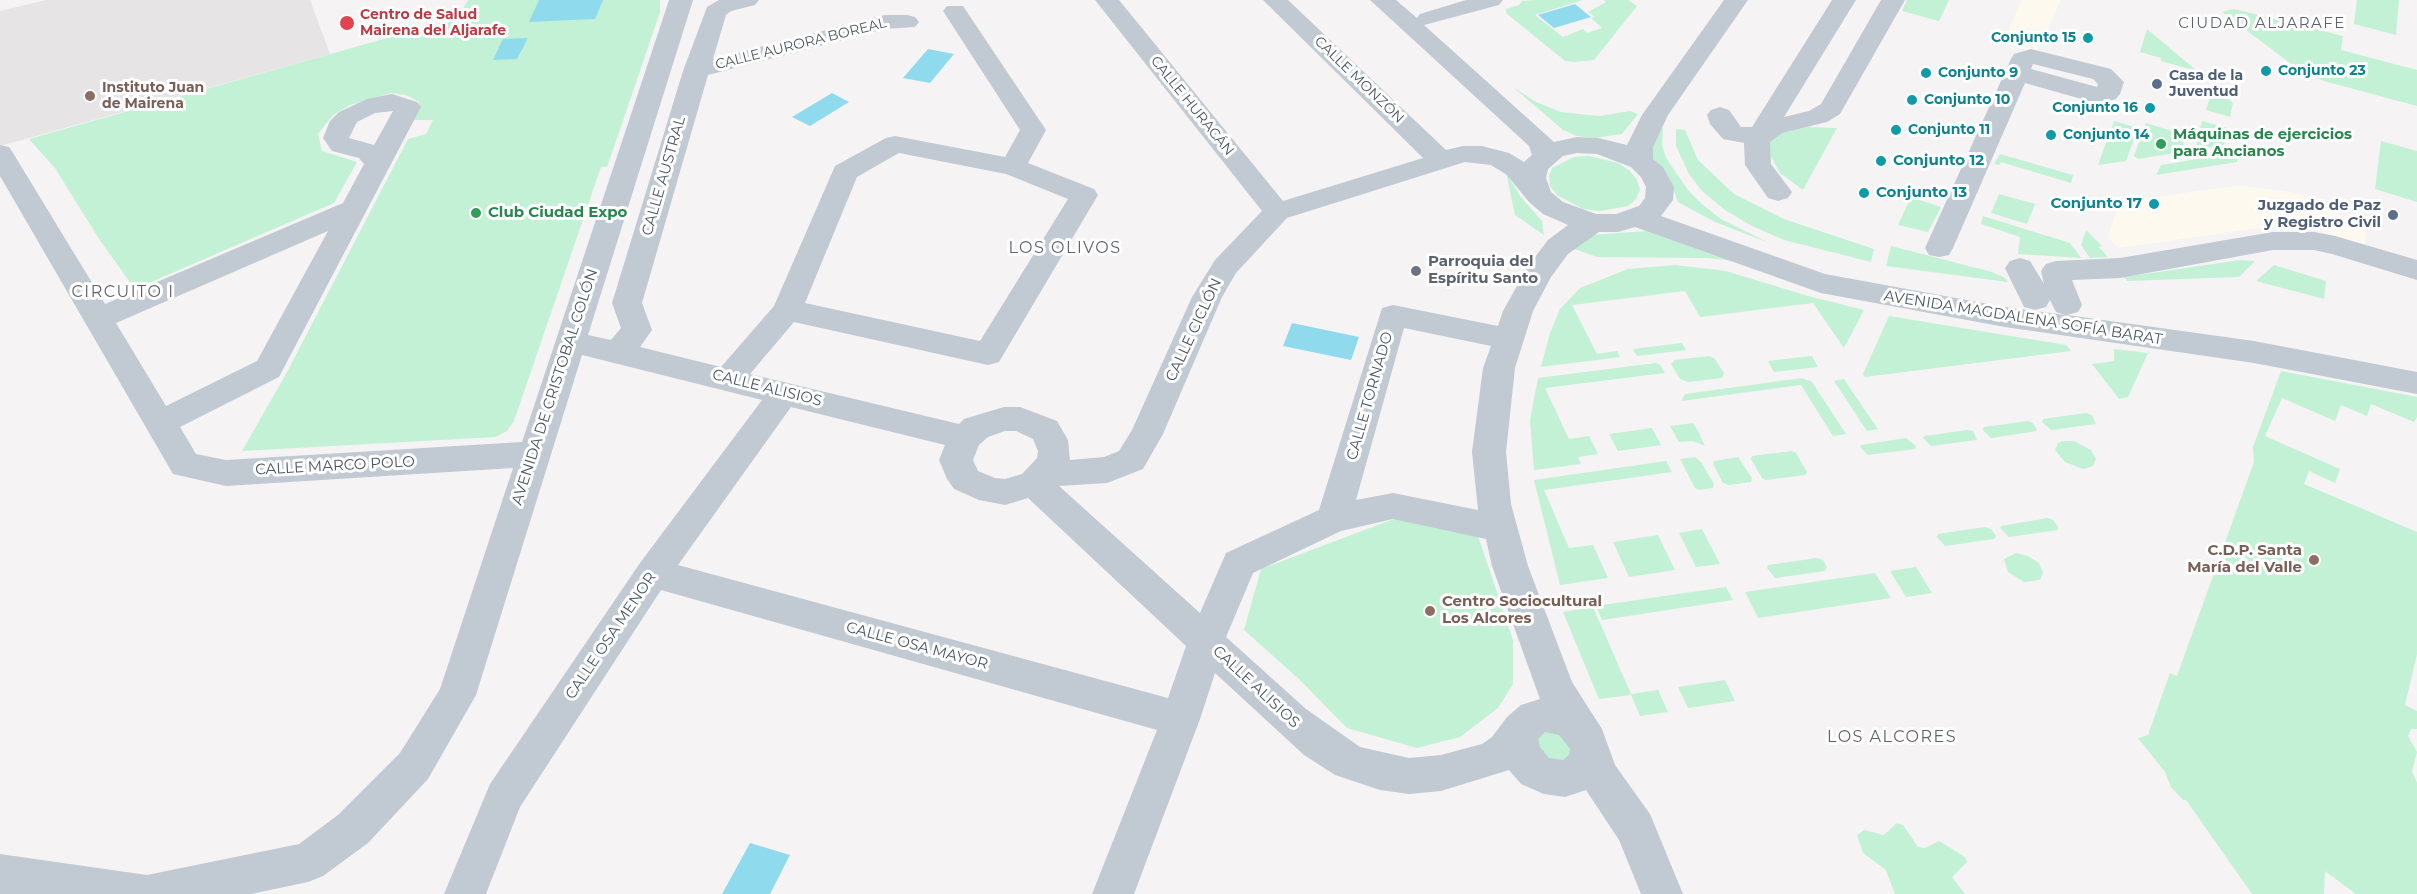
<!DOCTYPE html>
<html>
<head>
<meta charset="utf-8">
<style>
  body { margin:0 }
  canvas { display:block; background:#f5f3f3 }
</style>
</head>
<body>
<canvas width="2417" height="894"></canvas>
<script>
const ctx = document.querySelector('canvas').getContext('2d');
ctx.lineJoin = 'round';
function fill(path, color) {
  ctx.fillStyle = color;
  ctx.fill(path, 'evenodd');
}
function toPath(rows) {
  const path = new Path2D();
  for (const r of rows) {
    path.moveTo(r[0], r[1]);
    for (let i = 2; i < r.length; i += 2) path.lineTo(r[i], r[i + 1]);
  }
  return path;
}
function stroke(path, color, width, dash) {
  ctx.strokeStyle = color;
  ctx.lineWidth = width;
  ctx.lineCap = dash ? 'butt' : 'round';
  ctx.setLineDash(dash || []);
  ctx.stroke(path);
}
function write(font, color, halo, rows, align = 'center') {
  ctx.font = font + ' Montserrat,sans-serif';
  ctx.lineWidth = 6;
  ctx.setLineDash([]);
  ctx.textBaseline = 'middle';
  ctx.strokeStyle = halo;
  ctx.fillStyle = color;
  for (const [text, x, y, turn = 0] of rows) {
    ctx.save();
    ctx.translate(x, y);
    ctx.rotate((+turn || 0) * Math.PI / 180);
    ctx.textAlign = isNaN(turn) ? turn : align;
    if (halo) ctx.strokeText(text, 0, 0);
    ctx.fillText(text, 0, 0);
    ctx.restore();
  }
}
const commercial = toPath([
  [2022,0,2061,0,2037,53,2002,43],
  [2240,185,2290,192,2310,198,2324,210,2367,223,2365,245,2301,225,2288,224,2119,248,2108,238,2119,202]
]);
const education = toPath([
  [46,0,310,0,330,54,0,146,0,11]
]);
const green = toPath([
  [468,0,660,0,660,12,626,112,607,167,601,167,514,421,507,431,495,437,242,451,286,374,408,139,426,134,433,120,410,120,419,102,406,95,391,93,350,105,333,115,318,134,322,151,357,162,334,203,135,289,101,242,55,168,29,139,458,18],
  [1536,0,1583,0,1535,15,1563,37,1583,29,1587,33,1602,28,1591,18,1595,17,1588,12,1606,2,1604,0,1628,0,1637,6,1594,60,1574,62,1565,61,1506,13,1506,9,1519,5,1522,1],
  [1907,0,1949,0,1939,21,1902,11],
  [2357,0,2399,0,2396,35,2354,24],
  [2234,9,2343,36,2341,50,2417,70,2417,106,2324,81,2298,69,2222,12],
  [2147,29,2165,44,2197,71,2161,61,2161,58,2140,52],
  [2214,85,2233,103,2230,117,2206,110],
  [1513,87,1536,102,1561,112,1599,116,1630,111,1638,114,1622,134,1595,138,1577,136,1563,130],
  [2114,121,2138,128,2126,161,2098,165],
  [2202,121,2227,128,2224,145,2195,150],
  [2146,123,2186,135,2181,152,2138,159,2134,156],
  [1656,124,1663,129,1662,145,1666,158,1688,190,1703,205,1721,219,1769,243,1715,222,1678,202,1669,177,1652,158,1647,143],
  [1807,127,1837,128,1803,190,1780,173,1769,153,1770,140,1780,133],
  [1676,129,1685,130,1698,160,1734,194,1784,219,1874,249,1871,262,1784,240,1752,226,1725,210,1702,191,1689,174,1676,146],
  [2381,141,2417,151,2417,202,2375,189],
  [2236,153,2239,154,2237,162,2156,175,2161,165],
  [2000,154,2073,175,2071,183,2001,162,1999,165,1994,164],
  [1589,156,1618,163,1630,171,1637,180,1640,190,1636,199,1628,206,1600,211,1583,209,1557,195,1550,186,1549,176,1552,168,1574,157],
  [1506,172,1520,196,1542,221,1544,235,1515,215],
  [1999,194,2035,204,2027,224,1991,213],
  [1911,197,1941,207,1928,232,1898,225],
  [1983,216,2070,243,2081,258,2018,254,2020,237,1981,224],
  [2086,230,2102,246,2099,247,2108,257,2090,258,2081,245],
  [1647,231,1735,261,1707,258,1597,257,1569,247,1590,235],
  [1891,246,1992,272,2005,278,2008,282,1886,266],
  [2240,260,2255,261,2239,277,2127,281,2124,277],
  [1675,265,1726,271,1808,296,1864,310,1844,348,1813,303,1700,317,1685,291,1572,305,1597,354,1617,351,1620,357,1541,367,1550,333,1560,309,1580,288,1628,269],
  [2274,265,2326,281,2324,299,2256,281],
  [1889,316,2066,345,2071,351,1865,377,1863,374],
  [1682,343,1686,350,1637,356,1633,349],
  [2114,349,2148,353,2128,397,2119,399,2092,364,2114,361],
  [1709,356,1714,358,1724,373,1722,378,1688,382,1680,379,1671,364,1675,360],
  [1812,356,1818,367,1774,372,1768,361],
  [1656,363,1660,365,1665,373,1545,388,1569,439,1589,436,1598,454,1578,457,1581,464,1534,470,1530,420,1538,378],
  [2281,371,2417,397,2417,417,2414,422,2371,404,2367,416,2341,405,2335,421,2282,398,2265,436,2340,469,2335,483,2309,471,2304,484,2417,532,2417,654,2405,705,2417,711,2417,729,2411,729,2408,736,2417,752,2412,771,2417,783,2417,894,2356,894,2325,871,2324,894,2252,894,2186,800,2183,800,2171,787,2165,772,2138,738,2148,735,2170,673,2177,676,2254,462,2253,447],
  [1802,378,1812,382,1846,434,1833,436,1801,385,1681,401,1685,394],
  [1844,379,1864,409,1878,429,1867,431,1834,381],
  [2086,413,2092,415,2096,424,2051,430,2042,422,2043,419],
  [2028,421,2033,423,2037,431,1991,438,1983,430,1984,427],
  [1693,423,1698,431,1705,446,1693,441,1679,442,1670,426],
  [1652,428,1661,445,1618,451,1609,434],
  [1968,430,1973,431,1977,440,1931,446,1923,438,1924,436],
  [1906,438,1916,446,1915,449,1868,455,1860,447,1861,445],
  [2063,441,2074,441,2091,450,2096,459,2093,466,2083,469,2065,462,2055,450,2058,443],
  [1792,451,1796,453,1807,472,1805,475,1766,480,1762,478,1751,459,1752,456],
  [1695,457,1701,462,1714,484,1713,488,1699,490,1695,488,1680,459],
  [1738,457,1752,478,1751,482,1729,485,1723,483,1713,464,1714,461],
  [1666,461,1672,472,1544,490,1569,548,1593,545,1608,578,1560,585,1534,480],
  [1399,517,1477,533,1513,640,1513,684,1498,708,1460,737,1417,748,1347,728,1299,679,1244,630,1261,569],
  [2048,518,2053,520,2058,527,2058,530,2009,537,2000,528,2001,526],
  [1985,527,1991,529,1996,536,1994,539,1945,546,1937,537,1938,534],
  [1702,529,1707,539,1720,564,1696,567,1679,533],
  [1658,535,1675,570,1629,577,1613,542],
  [2016,553,2028,556,2039,563,2043,573,2040,580,2024,582,2008,572,2004,559],
  [1817,558,1823,560,1827,567,1825,571,1775,578,1767,568,1768,565],
  [1916,567,1932,593,1906,597,1890,571],
  [1875,573,1891,598,1758,618,1745,592],
  [1726,587,1733,600,1602,620,1596,606],
  [1593,607,1631,694,1658,690,1668,712,1640,716,1631,695,1599,699,1563,612],
  [1725,680,1735,701,1688,708,1678,687],
  [1557,725,1577,758,1549,767,1530,735],
  [1897,823,1903,825,1918,847,1925,848,1939,841,1965,857,1967,862,1952,877,1965,894,1895,894,1886,870,1863,853,1857,835,1864,830,1884,835]
]);
const water = toPath([
  [539,0,603,0,595,19,529,22],
  [1575,4,1591,17,1554,28,1538,15],
  [528,38,517,59,493,60,503,39],
  [928,49,954,54,930,83,903,78],
  [832,93,849,102,810,126,792,117],
  [1292,323,1359,337,1351,360,1283,346],
  [750,843,790,855,770,894,722,894]
]);
const minor = toPath([
  [669,0,693,0,588,335,611,340,621,328,612,303,683,71,707,7,719,0,759,0,755,5,731,11,726,15,713,59,885,15,907,15,915,17,919,22,915,27,885,29,708,75,642,303,652,330,640,347,721,367,774,306,835,166,886,138,895,136,1005,157,1020,130,943,11,947,6,963,6,1046,130,1028,163,1094,189,1098,195,999,362,988,365,794,322,750,374,959,424,964,419,1004,407,1020,407,1057,421,1068,440,1070,460,1104,457,1119,451,1132,430,1192,297,1215,260,1262,211,1095,0,1119,0,1283,201,1423,158,1263,0,1288,0,1446,150,1463,146,1482,146,1509,153,1524,162,1532,155,1529,146,1370,0,1396,0,1417,18,1420,14,1466,0,1503,0,1499,5,1424,25,1554,142,1577,137,1598,138,1627,145,1642,115,1724,0,1748,0,1668,115,1653,147,1653,159,1663,167,1674,187,1673,200,1661,216,1825,274,2005,307,2066,315,2056,312,2050,300,2046,307,2035,310,2024,307,2005,268,2010,261,2020,258,2030,261,2044,284,2041,271,2046,264,2056,261,2120,258,2273,232,2314,232,2335,236,2417,260,2417,280,2332,254,2314,250,2273,250,2120,278,2072,280,2082,305,2078,312,2067,315,2254,341,2417,372,2417,394,2254,363,2005,327,1821,293,1635,227,1618,232,1599,232,1568,254,1551,277,1533,311,1515,368,1506,452,1511,504,1528,566,1572,682,1602,729,1615,765,1650,814,1683,894,1641,894,1619,840,1586,790,1565,797,1544,794,1521,784,1509,770,1441,791,1409,794,1380,790,1335,775,1304,755,1215,673,1200,719,1134,894,1092,894,1157,730,661,590,520,807,486,894,444,894,490,784,640,563,762,400,582,355,476,695,428,779,368,843,323,876,308,882,251,894,0,894,0,854,147,875,299,844,338,815,400,753,440,689,513,468,226,486,173,474,0,176,0,145,9,147,13,153,105,304,343,203,364,164,359,158,332,151,323,138,330,121,339,112,367,99,392,94,417,102,421,107,279,377,180,427,196,454,226,460,522,442,669,0],
  [393,111,374,145,349,138,357,122,375,113,393,111],
  [899,153,1006,174,1068,199,980,341,805,303,857,177,899,153],
  [1577,153,1597,154,1631,167,1641,177,1646,187,1645,198,1639,206,1616,214,1596,214,1563,202,1551,192,1546,178,1548,169,1563,156,1577,153],
  [1465,162,1491,165,1507,175,1529,202,1543,214,1568,225,1548,240,1528,266,1503,311,1498,326,1393,305,1382,308,1319,510,1226,553,1200,613,1059,486,1107,483,1143,469,1163,434,1222,297,1236,273,1287,218,1465,162],
  [328,231,257,361,166,406,116,323,328,231],
  [1404,328,1491,346,1483,368,1472,452,1478,510,1393,493,1356,500,1404,328],
  [791,407,945,445,939,460,947,479,954,489,979,500,1005,505,1028,498,1186,646,1168,698,678,565,791,407],
  [1005,431,1016,431,1033,439,1038,451,1037,458,1022,474,1005,479,995,478,978,471,973,460,979,445,988,437,1005,431],
  [1393,519,1486,539,1492,566,1540,699,1521,705,1507,717,1492,737,1482,744,1441,755,1409,758,1360,747,1306,709,1226,637,1253,573,1341,531,1393,519],
  [1545,732,1559,735,1570,749,1569,755,1563,760,1549,758,1540,747,1538,739,1545,732],
  [1832,0,1856,0,1784,117,1809,111,1821,104,1881,0,1905,0,1840,114,1827,122,1782,133,1770,142,1771,164,1792,192,1788,198,1778,201,1768,198,1745,165,1744,143,1723,139,1710,124,1707,115,1711,110,1720,107,1729,110,1741,127,1752,127,1832,0],
  [2031,49,2111,69,2124,82,2120,94,2116,99,2099,104,2025,83,1953,248,1949,255,1939,257,1929,255,1925,248,2011,59,2014,54,2031,49],
  [2033,64,2093,79,2098,84,2097,87,2031,69,2033,64]
]);
const markers = [
  [347,23,8,"#e0444e"],
  [2088,38,6,"#0f9aa8"],
  [2266,71,6,"#0f9aa8"],
  [1926,73,6,"#0f9aa8"],
  [2157,84,6,"#5c6f8a"],
  [90,96,6,"#8d6e63"],
  [1912,100,6,"#0f9aa8"],
  [2150,108,6,"#0f9aa8"],
  [1896,130,6,"#0f9aa8"],
  [2051,135,6,"#0f9aa8"],
  [2161,144,6,"#2e9e5b"],
  [1881,161,6,"#0f9aa8"],
  [1864,193,6,"#0f9aa8"],
  [2154,204,6,"#0f9aa8"],
  [476,213,6,"#2e9e5b"],
  [2393,215,6,"#5c6f8a"],
  [1416,271,6,"#6b7280"],
  [2314,560,6,"#8d6e63"],
  [1430,611,6,"#8d6e63"]
];
const farHealthnames = [
  ["Centro de Salud",360,15],
  ["Mairena del Aljarafe",360,31]
];
const farCulturenames = [
  ["Conjunto 15",2076,38,"right"],
  ["Conjunto 23",2278,71],
  ["Conjunto 9",1938,73],
  ["Conjunto 10",1924,100],
  ["Conjunto 16",2138,108,"right"],
  ["Conjunto 11",1908,130],
  ["Conjunto 14",2063,135]
];
const farStreetnames = [
  ["CALLE AURORA BOREAL",801,44,-14],
  ["CALLE MONZÓN",1359,80,44],
  ["CALLE HURACÁN",1192,106,51]
];
const farServicenames = [
  ["Casa de la",2169,76],
  ["Juventud",2169,92]
];
const farEducationnames = [
  ["Instituto Juan",102,88],
  ["de Mairena",102,104]
];
const farQuarternames = [
  ["CIUDAD ALJARAFE",2262,24]
];
const leisureNames = [
  ["Máquinas de ejercicios",2173,135],
  ["para Ancianos",2173,152],
  ["Club Ciudad Expo",488,213]
];
const cultureNames = [
  ["Conjunto 12",1893,161],
  ["Conjunto 13",1876,193],
  ["Conjunto 17",2142,204,"right"]
];
const streetNames = [
  ["CALLE AUSTRAL",664,176,-74],
  ["AVENIDA MAGDALENA SOFÍA BARAT",2023,318,9],
  ["CALLE CICLÓN",1194,330,-65],
  ["AVENIDA DE CRISTOBAL COLÓN",555,387,-72],
  ["CALLE ALISIOS",767,388,14],
  ["CALLE TORNADO",1370,396,-74],
  ["CALLE MARCO POLO",335,466,-3],
  ["CALLE OSA MENOR",611,636,-56],
  ["CALLE OSA MAYOR",917,646,15],
  ["CALLE ALISIOS",1256,687,43]
];
const serviceNames = [
  ["Juzgado de Paz",2381,206],
  ["y Registro Civil",2381,223]
];
const worshipNames = [
  ["Parroquia del",1428,262],
  ["Espíritu Santo",1428,279]
];
const educationNames = [
  ["C.D.P. Santa",2302,551],
  ["María del Valle",2302,568],
  ["Centro Sociocultural",1442,602,"left"],
  ["Los Alcores",1442,619,"left"]
];
const neighbourhoodNames = [
  ["LOS OLIVOS",1065,248],
  ["CIRCUITO I",123,292],
  ["LOS ALCORES",1892,737]
];
fill(commercial, '#fdf9ef');
fill(education, '#e6e4e5');
fill(green, '#c3f1d5');
fill(water, '#90daee');
fill(minor, '#c1cad2');
for (const [x, y, r, color] of markers) {
  const dot = new Path2D();
  dot.arc(x, y, r, 0, 2 * Math.PI);
  ctx.fillStyle = color;
  ctx.fill(dot);
  stroke(dot, '#fff', 2);
}
write('bold 14px', '#be3a42', '#fff', farHealthnames, 'left');
write('bold 14px', '#0d838f', '#fff', farCulturenames, 'left');
write('14px', '#4a5661', '#fff', farStreetnames);
write('bold 14px', '#4e5e75', '#fff', farServicenames, 'left');
write('bold 14px', '#785e54', '#fff', farEducationnames, 'left');
ctx.letterSpacing = '1.5px';
write('15px', '#5f6368', '#fff', farQuarternames);
ctx.letterSpacing = '0px';
write('bold 15px', '#27864d', '#fff', leisureNames, 'left');
write('bold 15px', '#0d838f', '#fff', cultureNames, 'left');
write('15px', '#4a5661', '#fff', streetNames);
write('bold 15px', '#4e5e75', '#fff', serviceNames, 'right');
write('bold 15px', '#5b616d', '#fff', worshipNames, 'left');
write('bold 15px', '#785e54', '#fff', educationNames, 'right');
ctx.letterSpacing = '1.5px';
write('16px', '#5f6368', '#fff', neighbourhoodNames);
ctx.letterSpacing = '0px';
</script>
</body>
</html>
